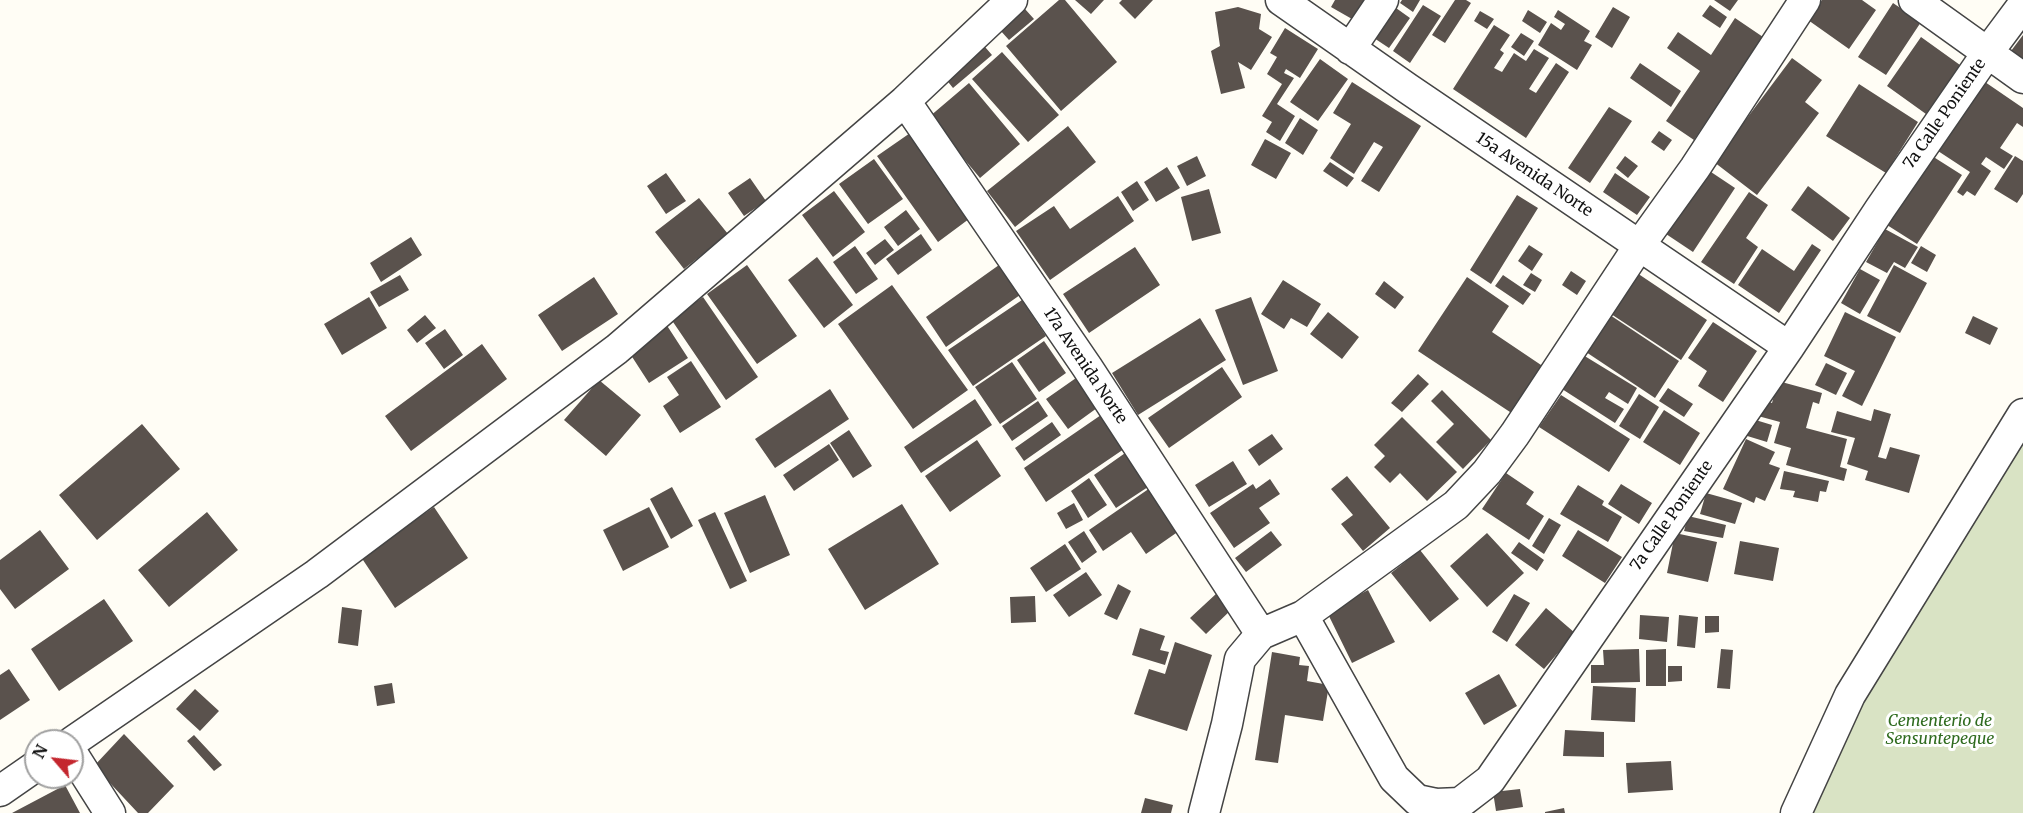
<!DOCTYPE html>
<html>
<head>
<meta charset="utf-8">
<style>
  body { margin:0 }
  #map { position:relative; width:2023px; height:813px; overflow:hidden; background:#fffdf5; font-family:Merriweather,serif }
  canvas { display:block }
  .north { position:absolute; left:24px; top:729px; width:60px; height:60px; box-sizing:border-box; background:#fff; border:2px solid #a0a0a0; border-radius:50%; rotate:298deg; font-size:16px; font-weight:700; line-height:24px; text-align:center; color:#111 }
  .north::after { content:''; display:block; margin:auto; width:21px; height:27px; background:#c4262e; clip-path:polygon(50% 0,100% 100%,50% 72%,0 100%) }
</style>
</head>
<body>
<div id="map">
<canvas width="2023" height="813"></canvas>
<div class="north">N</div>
</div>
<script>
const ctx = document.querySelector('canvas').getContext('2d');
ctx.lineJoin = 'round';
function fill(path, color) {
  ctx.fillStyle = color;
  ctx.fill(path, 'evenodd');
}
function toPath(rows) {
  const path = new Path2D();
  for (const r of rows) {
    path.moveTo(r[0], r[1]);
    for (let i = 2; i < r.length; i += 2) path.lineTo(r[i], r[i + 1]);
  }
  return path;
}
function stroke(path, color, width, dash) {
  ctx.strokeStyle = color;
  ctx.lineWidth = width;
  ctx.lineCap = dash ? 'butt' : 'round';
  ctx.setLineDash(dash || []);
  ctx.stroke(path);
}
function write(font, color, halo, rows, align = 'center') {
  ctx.font = font + ' Merriweather,serif';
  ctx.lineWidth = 6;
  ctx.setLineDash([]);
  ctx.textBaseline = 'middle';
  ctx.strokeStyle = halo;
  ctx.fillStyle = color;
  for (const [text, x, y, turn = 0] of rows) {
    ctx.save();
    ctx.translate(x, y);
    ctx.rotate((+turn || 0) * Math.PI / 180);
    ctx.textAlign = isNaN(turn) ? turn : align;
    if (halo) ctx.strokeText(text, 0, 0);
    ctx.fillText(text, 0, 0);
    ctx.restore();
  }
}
const cemetery = toPath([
  [2023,425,2023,813,1809,813,1868,689]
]);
const building = toPath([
  [1059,0,1065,0,1117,62,1061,111,1006,46],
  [1075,0,1104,0,1091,14],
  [1122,0,1153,0,1135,19,1119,3],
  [1335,0,1364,0,1352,19,1331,7],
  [1402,0,1420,0,1413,12,1400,3],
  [1455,0,1466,0,1471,3,1445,43,1432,35],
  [1714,0,1738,0,1730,11],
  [1822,0,1862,0,1876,10,1849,49,1808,20],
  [1893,3,1921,22,1886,75,1858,57],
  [1423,5,1441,16,1410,63,1393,51],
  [1710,5,1727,17,1720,28,1702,16],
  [1238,7,1261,14,1259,29,1272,37,1251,70,1238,62,1245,88,1221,94,1211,51,1220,46,1215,12],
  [1613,7,1630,17,1612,48,1595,37],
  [1396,8,1410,18,1389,48,1374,38],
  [1025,9,1034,19,1009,40,1000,30],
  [1528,10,1547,22,1540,33,1522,21],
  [1558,10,1590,31,1584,41,1592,45,1577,70,1538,45,1551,23,1561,30,1565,24,1554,17],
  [1480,11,1494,19,1487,29,1474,21],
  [1735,18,1763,37,1694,140,1666,121,1700,71,1667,48,1678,32,1711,55],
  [1494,25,1510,35,1500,50,1504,53,1494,68,1502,72,1514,53,1526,61,1534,49,1549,58,1529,89,1536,93,1556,63,1569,72,1526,138,1453,89],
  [1285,28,1318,49,1300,78,1286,69,1284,73,1294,78,1277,104,1295,116,1280,141,1266,132,1272,122,1262,116,1282,84,1267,74,1277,57,1270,53],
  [1521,33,1534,41,1524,56,1511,47],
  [2023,35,2023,60,2011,51],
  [1921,37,1960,65,1926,114,1887,86],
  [979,40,992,55,953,88,941,73],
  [1002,52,1059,115,1028,142,972,79],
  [1792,58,1822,80,1805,102,1819,113,1757,195,1714,162],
  [1320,59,1348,79,1318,121,1290,102],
  [1640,63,1681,91,1671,107,1630,78],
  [1352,82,1421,126,1379,192,1361,181,1383,147,1374,142,1354,174,1330,158,1351,124,1333,113],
  [1985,82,2023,108,2023,127,2017,123,2000,148,2013,156,2004,169,1986,157,1981,164,1991,171,1975,196,1967,191,1963,196,1957,192,1970,172,1938,151],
  [969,83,1020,144,980,178,929,117],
  [1859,84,1918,122,1886,173,1826,136],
  [1609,107,1632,121,1590,183,1568,168],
  [1300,118,1318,130,1303,155,1285,143],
  [1068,126,1096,162,1015,227,987,191],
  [913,131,973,216,938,242,877,156],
  [1659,131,1672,140,1664,151,1651,142],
  [1265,139,1291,153,1276,179,1251,165],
  [1197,156,1206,176,1187,186,1177,166],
  [1625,156,1638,166,1628,178,1616,168],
  [1932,156,1962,175,1917,244,1887,225],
  [2015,156,2023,161,2023,194,2017,203,1994,189],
  [874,159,903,199,868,224,839,184],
  [1330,162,1354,178,1347,187,1323,171],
  [1167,167,1180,188,1156,202,1144,182],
  [1708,170,1735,188,1693,252,1666,234],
  [666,173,686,201,666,214,647,186],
  [1615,173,1650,197,1637,215,1603,192],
  [750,178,766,201,744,216,728,193],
  [1137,181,1149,200,1133,211,1121,192],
  [1808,186,1850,218,1833,241,1791,210],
  [1209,189,1221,233,1192,241,1181,197],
  [834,191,865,232,833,257,802,215],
  [1749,192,1768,205,1746,238,1758,247,1734,284,1701,262],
  [1517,195,1538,208,1491,284,1470,270],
  [1118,196,1134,221,1050,280,1016,231,1054,206,1070,229],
  [699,198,728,234,684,269,655,232],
  [906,210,920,229,898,246,884,227],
  [1885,229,1918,247,1905,268,1894,262,1887,273,1866,262],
  [921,234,932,250,898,275,886,259],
  [411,237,422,255,381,282,370,263],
  [885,239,894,250,875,265,866,253],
  [1812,244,1821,250,1779,313,1738,285,1762,249,1794,271],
  [1529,245,1543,254,1532,271,1518,261],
  [855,246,878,279,856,294,833,262],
  [1921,246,1936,255,1927,272,1911,263],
  [1135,247,1160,285,1089,333,1063,294],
  [817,257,853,305,824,328,788,280],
  [747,265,797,336,757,364,707,294],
  [999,265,1020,295,946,347,926,317],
  [1894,265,1927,283,1900,333,1867,316],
  [1860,269,1880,280,1860,314,1841,303],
  [1571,271,1586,281,1577,295,1562,285],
  [1531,273,1542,280,1535,292,1523,285],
  [1637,273,1707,320,1681,360,1611,314],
  [400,275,409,290,379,307,370,292],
  [1503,275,1531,294,1523,305,1495,286],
  [594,277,618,314,562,351,538,315],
  [1467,277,1509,306,1492,332,1544,367,1513,414,1418,351],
  [1283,280,1321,304,1307,327,1291,318,1284,329,1261,314],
  [1384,281,1404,297,1395,309,1375,294],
  [892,285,968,390,913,429,838,324],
  [369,297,387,328,342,355,324,324],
  [703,297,758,377,726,400,671,319],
  [1251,297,1278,371,1243,385,1215,310],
  [1022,300,1046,336,973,386,948,350],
  [1328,312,1359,337,1342,359,1310,334],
  [1845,312,1896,337,1862,406,1842,396,1855,371,1824,356],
  [425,315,436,328,417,343,407,330],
  [1610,315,1679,361,1655,398,1586,352],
  [1973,316,1998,328,1990,345,1965,333],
  [1200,318,1226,360,1138,415,1112,373],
  [1713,322,1757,351,1723,402,1698,386,1707,371,1688,358],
  [666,324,688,358,649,383,627,349],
  [445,329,463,355,444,369,425,343],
  [1044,341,1066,373,1039,392,1017,360],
  [482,344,507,379,411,451,385,416],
  [1583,355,1637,388,1628,404,1609,392,1605,398,1624,409,1615,423,1562,389],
  [691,361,721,407,680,433,663,406,679,395,667,377],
  [1012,362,1037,399,1000,424,975,387],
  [1826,363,1847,373,1836,395,1815,385],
  [1222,367,1242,397,1169,448,1148,418],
  [1418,374,1429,384,1402,412,1391,403],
  [1076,378,1097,408,1068,429,1046,399],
  [599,380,641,415,606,456,564,420],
  [1778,381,1822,393,1819,404,1813,402,1806,428,1847,439,1840,467,1847,469,1844,481,1786,465,1791,448,1774,443,1780,422,1758,416,1762,400,1772,403],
  [1668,388,1693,404,1684,417,1659,401],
  [830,389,849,419,775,468,755,439],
  [1442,390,1491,440,1463,469,1436,442,1454,424,1431,401],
  [1639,394,1659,407,1640,439,1619,426],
  [1561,395,1630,439,1609,472,1539,427],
  [975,399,992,425,921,473,904,447],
  [1038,401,1048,416,1012,441,1002,426],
  [1874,409,1891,414,1878,457,1886,459,1890,447,1920,455,1909,493,1865,480,1868,471,1847,464,1855,438,1831,432,1837,411,1871,421],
  [1664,410,1700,433,1680,465,1643,442],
  [1101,415,1124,449,1046,502,1024,468],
  [1402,417,1457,472,1427,501,1400,473,1390,483,1374,467,1385,456,1374,445],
  [1749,418,1772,425,1767,442,1744,435],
  [1052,422,1061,435,1024,461,1015,448],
  [142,424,180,469,97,540,59,495],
  [849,430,872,466,853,478,830,443],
  [1272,434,1283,449,1259,466,1248,450],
  [1746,439,1775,452,1769,464,1780,468,1765,501,1756,497,1754,503,1723,489],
  [977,440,1001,476,950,512,925,476],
  [829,444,839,460,794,491,783,475],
  [1128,451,1151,485,1116,508,1094,475],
  [1233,461,1247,484,1209,507,1195,485],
  [1784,471,1829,481,1826,492,1820,491,1818,502,1793,497,1795,491,1780,489],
  [1506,473,1534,492,1526,504,1544,516,1529,540,1482,509],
  [1347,476,1390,528,1363,551,1341,524,1353,515,1331,489],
  [1089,478,1107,505,1088,518,1071,491],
  [1270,479,1280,494,1259,508,1270,523,1234,548,1210,513,1253,484,1256,489],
  [1621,484,1652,503,1639,524,1608,504],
  [1578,485,1604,501,1602,505,1622,517,1608,542,1560,514],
  [672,487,693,526,671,539,650,499],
  [1150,488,1179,531,1146,554,1131,532,1103,551,1089,530],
  [1706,493,1742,503,1735,524,1700,514],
  [765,495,790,555,750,573,724,513],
  [1074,503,1083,520,1066,529,1057,513],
  [902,504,939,564,865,610,828,549],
  [434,507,468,558,395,608,361,557],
  [649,507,669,547,623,571,603,530],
  [207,512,238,550,169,607,138,570],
  [715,512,747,581,730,589,698,520],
  [1688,516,1726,525,1723,538,1684,531],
  [1549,518,1561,525,1544,554,1532,546],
  [40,530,69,569,15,609,0,589,0,560],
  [1578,530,1622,557,1605,583,1562,556],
  [1084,531,1097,552,1082,563,1068,542],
  [1271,531,1282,545,1246,572,1235,558],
  [1487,533,1524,573,1487,607,1450,566],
  [1675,533,1717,542,1708,582,1667,573],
  [1740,541,1779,548,1773,581,1734,574],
  [1519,542,1544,560,1537,571,1511,553],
  [1065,544,1081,569,1046,592,1030,568],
  [1420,550,1459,599,1430,622,1391,573],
  [1086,572,1102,595,1069,617,1053,595],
  [1118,584,1131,591,1117,620,1104,614],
  [1368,590,1395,642,1352,663,1327,612],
  [1217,593,1232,609,1206,634,1190,618],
  [1514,594,1530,603,1507,642,1492,632],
  [1035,596,1036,622,1011,623,1010,597],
  [104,599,133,641,59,691,31,649],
  [342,607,362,610,358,646,338,643],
  [1546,608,1575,633,1544,669,1515,645],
  [1640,615,1669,617,1667,642,1639,639],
  [1679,615,1698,617,1695,648,1677,646],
  [1705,616,1719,616,1719,632,1705,633],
  [1140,628,1165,636,1160,650,1169,652,1165,665,1132,655],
  [1175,642,1212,655,1187,731,1134,714,1149,669,1165,674],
  [1639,649,1640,682,1591,683,1591,665,1604,665,1603,650],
  [1666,649,1666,686,1646,686,1646,650],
  [1721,649,1733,650,1730,689,1717,688],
  [1272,652,1300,657,1299,665,1309,666,1307,681,1329,685,1323,721,1285,715,1278,763,1255,760],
  [1668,666,1682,666,1682,681,1668,682],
  [9,669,30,700,0,720,0,675],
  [1499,674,1517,706,1484,725,1465,693],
  [392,683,395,703,377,706,374,686],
  [1593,686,1636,688,1635,722,1591,720],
  [195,689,219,711,200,731,176,709],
  [1565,730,1604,732,1604,757,1563,756],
  [124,734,174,786,148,813,138,813,94,766],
  [194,735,222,765,214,771,187,741],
  [1671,761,1673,790,1628,793,1626,763],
  [65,785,80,813,12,813],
  [1520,789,1523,807,1496,811,1493,792],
  [1145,798,1173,805,1171,813,1141,813],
  [1564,808,1565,813,1545,813,1545,812]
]);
const minor = toPath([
  [1281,0,1407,88,1789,347],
  [1914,0,2023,78],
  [1350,49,1383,0],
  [905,101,1087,367,1261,634],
  [1303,616,1394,778,1417,800,1436,804,1460,803,1490,780,1789,347,1880,209,1988,52,2023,5],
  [72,742,317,574,617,349,905,101,1012,0],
  [72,753,110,813],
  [0,791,36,766],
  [1204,813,1227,724,1240,659,1261,634,1303,616,1456,505,1487,472,1515,434,1639,246,1695,168,1805,0],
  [1796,813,1850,695,2023,414]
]);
const streetNames = [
  ["7a Calle Poniente",1945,114,-55],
  ["15a Avenida Norte",1534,175,34],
  ["17a Avenida Norte",1085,366,56],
  ["7a Calle Poniente",1672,516,-55]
];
const parkNames = [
  ["Cementerio de",1940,721],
  ["Sensuntepeque",1940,739]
];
fill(cemetery, '#d9e3c4');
fill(building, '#5a524d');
stroke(minor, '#444', 33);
stroke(minor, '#fff', 30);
write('16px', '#111', '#fff', streetNames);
write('italic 16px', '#2f6b1f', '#fff', parkNames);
</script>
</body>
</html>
